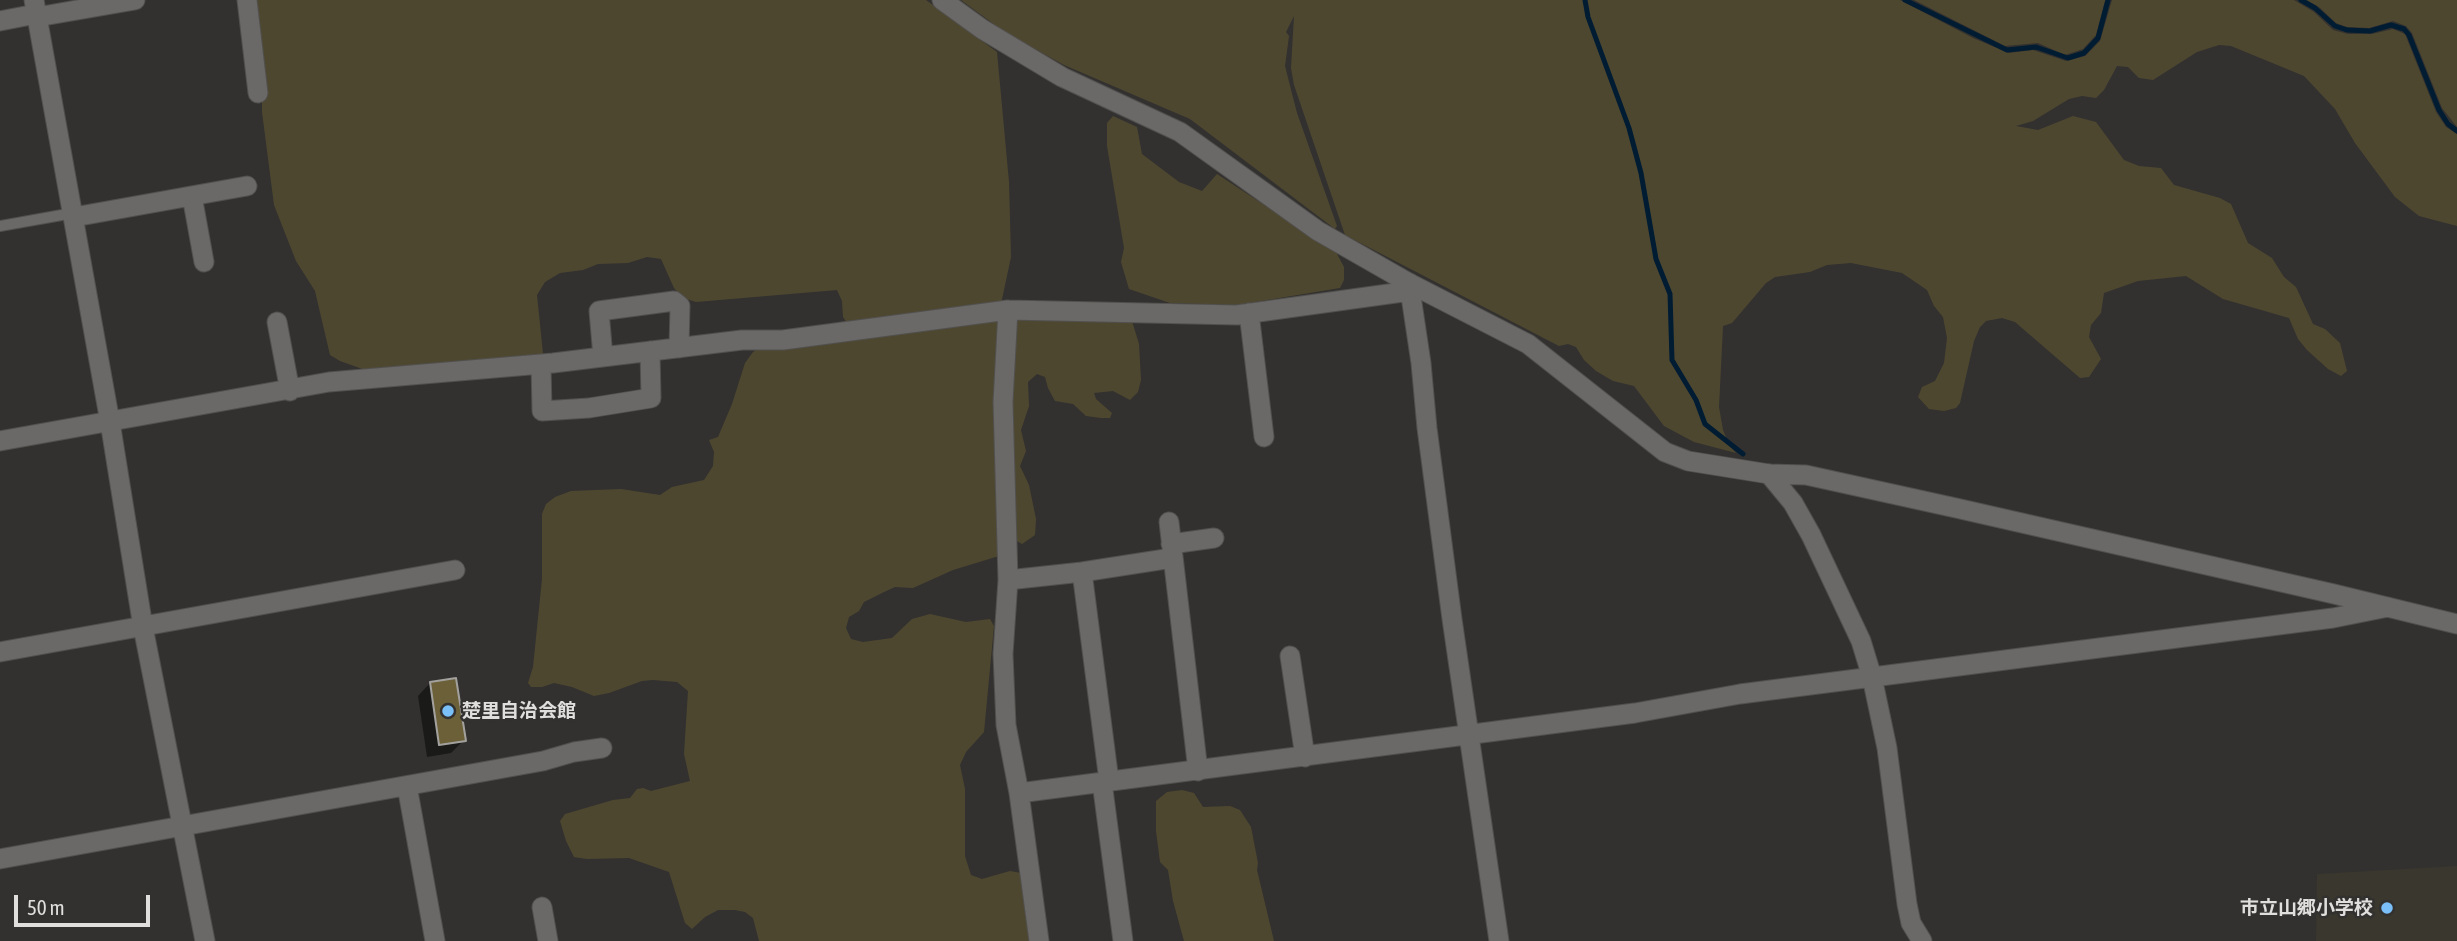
<!DOCTYPE html>
<html>
<head>
<meta charset="utf-8">
<style>
  body { margin:0 }
  #map { position:relative; width:2457px; height:941px; overflow:hidden; background:#32312f; font-family:"Asap Condensed",sans-serif }
  canvas { display:block }
  .scale { position:absolute; left:14px; top:895px; width:136px; height:32px; box-sizing:border-box; border:4px solid #e0dfdd; border-top:0; padding-left:9px; font-size:21px; line-height:24px; white-space:nowrap; color:#e0dfdd; -webkit-text-stroke:5px #32312f; paint-order:stroke }
</style>
</head>
<body>
<div id="map">
<canvas width="2457" height="941"></canvas>
<div class="scale">50 m</div>
</div>
<script>
const ctx = document.querySelector('canvas').getContext('2d');
ctx.lineJoin = 'round';
function fill(path, color) {
  ctx.fillStyle = color;
  ctx.fill(path, 'evenodd');
}
function toPath(rows) {
  const path = new Path2D();
  for (const r of rows) {
    path.moveTo(r[0], r[1]);
    for (let i = 2; i < r.length; i += 2) path.lineTo(r[i], r[i + 1]);
  }
  return path;
}
function stroke(path, color, width, dash) {
  ctx.strokeStyle = color;
  ctx.lineWidth = width;
  ctx.lineCap = dash ? 'butt' : 'round';
  ctx.setLineDash(dash || []);
  ctx.stroke(path);
}
function write(font, color, halo, rows, align = 'center') {
  ctx.font = font + ' "Asap Condensed","Noto Sans JP",sans-serif';
  ctx.lineWidth = 5;
  ctx.setLineDash([]);
  ctx.textBaseline = 'middle';
  ctx.strokeStyle = halo;
  ctx.fillStyle = color;
  for (const [text, x, y, turn = 0] of rows) {
    ctx.save();
    ctx.translate(x, y);
    ctx.rotate((+turn || 0) * Math.PI / 180);
    ctx.textAlign = isNaN(turn) ? turn : align;
    if (halo) ctx.strokeText(text, 0, 0);
    ctx.fillText(text, 0, 0);
    ctx.restore();
  }
}
const built = toPath([
  [2457,866,2457,941,2316,941,2317,874]
]);
const green = toPath([
  [253,0,926,0,997,52,1009,182,1011,257,1001,304,847,323,843,317,842,301,837,290,696,302,683,298,674,288,661,259,647,257,628,263,598,264,583,270,560,273,545,282,537,295,543,354,368,371,340,361,330,355,315,291,296,261,274,205,262,112,262,79],
  [961,0,1900,0,1973,38,2009,53,2033,50,2066,61,2085,56,2100,41,2112,0,2294,0,2314,12,2333,30,2348,34,2372,34,2393,29,2405,34,2436,112,2446,127,2457,134,2457,226,2419,216,2395,197,2355,143,2335,109,2304,76,2231,46,2219,45,2197,52,2153,80,2139,78,2128,67,2117,66,2104,90,2096,98,2082,96,2069,99,2033,121,2016,126,2038,130,2073,116,2096,122,2124,160,2139,166,2161,168,2174,185,2220,198,2231,204,2248,243,2272,258,2284,277,2296,287,2313,324,2325,329,2340,343,2347,371,2341,376,2328,369,2307,350,2298,339,2289,318,2223,299,2186,276,2138,281,2104,293,2101,313,2091,325,2089,337,2101,359,2089,377,2080,378,2015,322,2002,318,1986,321,1980,327,1974,341,1960,403,1956,408,1944,411,1929,409,1918,397,1922,387,1935,381,1944,363,1947,338,1943,317,1934,306,1927,290,1902,273,1851,263,1827,265,1810,272,1775,277,1766,283,1732,323,1723,326,1719,407,1723,430,1729,445,1736,453,1694,442,1664,426,1634,386,1613,381,1596,371,1584,360,1576,347,1568,344,1559,346,1345,235,1294,85,1291,68,1294,16,1286,32,1289,36,1285,66,1297,113,1337,226,1335,229,1190,119,1064,65,1006,33],
  [1914,0,2105,0,2105,1,2096,35,2083,49,2065,55,2038,43,2005,46],
  [2306,0,2457,0,2457,127,2442,108,2412,33,2406,26,2393,21,2369,28,2347,27,2336,23,2319,7],
  [1113,116,1137,127,1142,154,1179,182,1202,191,1217,174,1336,252,1344,267,1344,280,1340,288,1237,305,1170,303,1129,289,1121,262,1124,248,1107,146,1107,123],
  [999,316,999,556,953,570,913,588,895,587,884,592,864,602,859,611,849,617,846,628,851,639,863,642,892,638,912,619,930,614,966,622,990,619,994,626,984,732,966,752,960,765,965,789,965,856,971,875,982,879,1010,871,1021,873,1030,941,759,941,753,918,745,912,735,910,718,910,705,917,692,929,685,923,669,872,629,858,587,859,574,857,566,841,560,821,565,814,613,800,630,798,637,789,643,788,651,791,690,781,684,754,688,691,677,682,653,680,642,681,609,693,594,696,572,687,554,683,542,687,531,687,528,683,533,667,542,579,542,514,546,504,555,497,571,491,621,489,660,495,672,487,704,480,713,466,714,452,709,440,718,437,732,404,745,363,753,352,764,345],
  [1021,318,1132,321,1139,344,1141,380,1138,392,1130,400,1113,391,1094,393,1096,399,1112,413,1110,418,1101,418,1086,416,1073,404,1055,401,1048,388,1045,377,1037,374,1028,382,1029,406,1021,430,1026,451,1020,466,1029,485,1036,519,1035,535,1022,544,1013,539,1010,410,1014,320],
  [1182,790,1194,793,1203,807,1230,806,1240,810,1251,827,1258,863,1257,870,1274,941,1184,941,1173,901,1168,870,1160,862,1156,831,1156,801,1167,792]
]);
const shadow = toPath([
  [430,683,464,740,451,753,427,757,418,696]
]);
const stream = toPath([
  [1585,0,1588,17,1629,128,1641,173,1656,259,1670,294,1672,360,1696,400,1705,424,1743,454],
  [1905,0,2007,50,2036,47,2068,58,2084,53,2098,38,2108,0],
  [2301,0,2315,8,2335,26,2347,30,2370,31,2391,25,2404,29,2409,35,2439,110,2448,124,2457,131]
]);
const building = toPath([
  [456,678,466,741,439,745,430,682,456,678]
]);
const service = toPath([
  [0,226,73,213]
]);
const minor = toPath([
  [34,0,110,422,143,627,205,941],
  [247,0,258,93],
  [37,17,135,0],
  [0,21,36,14],
  [192,196,204,262],
  [74,217,247,186],
  [1409,283,1421,363,1427,428,1452,619,1499,941],
  [1008,310,1003,402,1008,580,1003,654,1006,725,1019,793,1039,941],
  [1249,313,1264,437],
  [277,322,290,391],
  [603,357,599,311,674,301,680,306,679,348],
  [541,364,542,411,589,408,651,398,650,351],
  [0,441,329,382,553,363,742,340,783,340,1008,310,1237,315,1410,291],
  [1769,474,1806,475,1956,508,2334,594,2457,624],
  [1769,474,1793,503,1811,535,1861,641,1872,677,1887,748,1907,904,1911,923,1922,941],
  [1169,522,1198,771],
  [1171,544,1214,538],
  [1082,572,1109,781],
  [1008,580,1082,572,1172,558],
  [0,652,455,570],
  [1290,656,1305,757],
  [1102,782,1123,941],
  [407,786,435,941],
  [1019,793,1635,713,1740,694,2333,618,2388,607],
  [0,859,543,761,574,752,602,748],
  [542,907,548,941]
]);
const tertiary = toPath([
  [942,0,982,29,1062,77,1180,132,1318,231,1409,283,1528,344,1665,452,1688,461,1769,474]
]);
const markers = [
  [448,711,7,"#7abff8"],
  [2387,908,7,"#7abff8"]
];
const poiNames = [
  ["楚里自治会館",462,711],
  ["市立山郷小学校",2373,908,"right"]
];
fill(built, '#39372e');
fill(green, '#4e4730');
fill(shadow, '#0007');
stroke(stream, '#001c32', 5);
fill(building, '#6c6039');
stroke(building, '#a2a19e', 2);
stroke(service, '#51504e', 12);
stroke(minor, '#51504e', 21);
stroke(tertiary, '#51504e', 21);
stroke(service, '#6a6967', 10);
stroke(minor, '#6a6967', 19);
stroke(tertiary, '#6a6967', 19);
for (const [x, y, r, color] of markers) {
  const dot = new Path2D();
  dot.arc(x, y, r, 0, 2 * Math.PI);
  ctx.fillStyle = color;
  ctx.fill(dot);
  stroke(dot, '#32312f', 2.5);
}
write('bold 19px', '#e0dfdd', '#32312f', poiNames, 'left');
</script>
</body>
</html>
